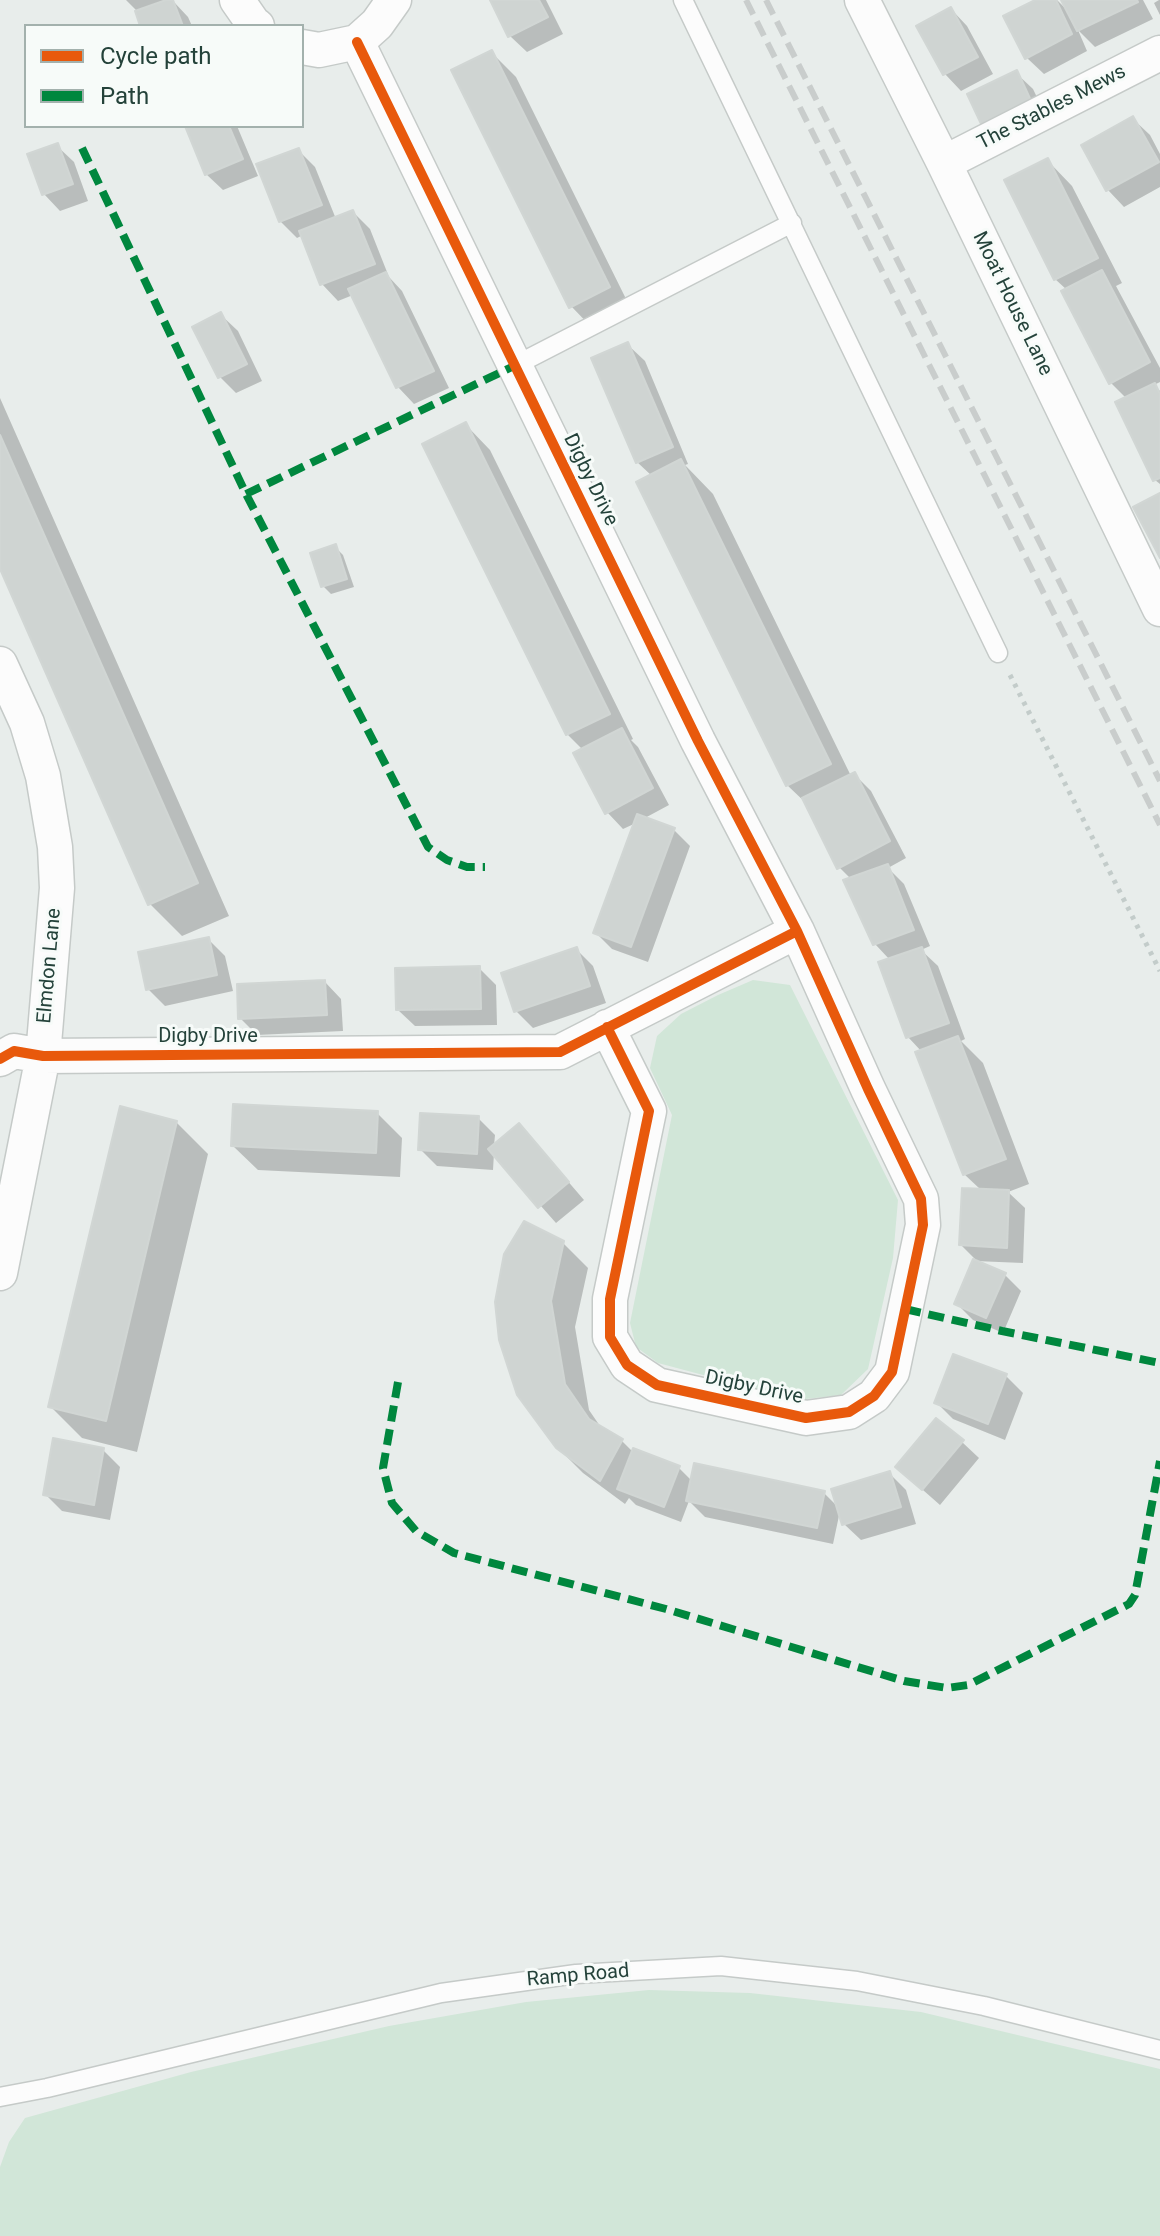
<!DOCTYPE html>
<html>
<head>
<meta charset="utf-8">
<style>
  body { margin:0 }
  #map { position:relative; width:1160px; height:2236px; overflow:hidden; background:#e8edeb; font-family:Roboto,sans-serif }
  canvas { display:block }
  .legend { position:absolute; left:24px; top:24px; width:280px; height:104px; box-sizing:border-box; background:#f7fbf9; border:2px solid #a3b1ad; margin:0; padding:10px 14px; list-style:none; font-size:24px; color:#24423a }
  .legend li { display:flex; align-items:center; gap:16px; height:40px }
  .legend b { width:40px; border:2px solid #a3b1ad }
</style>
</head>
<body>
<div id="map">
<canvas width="1160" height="2236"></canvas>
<ul class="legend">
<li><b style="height:10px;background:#e8590c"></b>Cycle path</li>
<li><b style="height:10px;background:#00873e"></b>Path</li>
</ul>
</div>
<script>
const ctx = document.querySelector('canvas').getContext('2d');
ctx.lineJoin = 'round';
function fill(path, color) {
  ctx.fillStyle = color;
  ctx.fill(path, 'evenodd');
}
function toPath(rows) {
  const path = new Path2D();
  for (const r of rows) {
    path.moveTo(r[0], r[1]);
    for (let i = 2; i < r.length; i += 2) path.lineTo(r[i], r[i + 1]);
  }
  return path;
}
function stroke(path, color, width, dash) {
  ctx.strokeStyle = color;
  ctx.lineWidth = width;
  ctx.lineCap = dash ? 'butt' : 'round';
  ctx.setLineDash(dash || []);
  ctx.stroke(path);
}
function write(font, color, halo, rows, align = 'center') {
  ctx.font = font + ' Roboto,sans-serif';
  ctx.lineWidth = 6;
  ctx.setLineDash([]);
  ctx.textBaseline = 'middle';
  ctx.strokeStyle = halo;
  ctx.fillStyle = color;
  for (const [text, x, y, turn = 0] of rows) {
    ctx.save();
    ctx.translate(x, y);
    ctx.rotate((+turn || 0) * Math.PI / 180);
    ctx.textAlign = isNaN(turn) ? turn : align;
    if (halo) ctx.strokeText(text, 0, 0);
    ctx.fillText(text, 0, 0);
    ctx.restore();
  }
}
const green = toPath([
  [753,980,790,985,898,1200,893,1258,868,1369,841,1395,797,1400,658,1363,636,1347,630,1323,672,1115,650,1068,657,1036,681,1014,718,995],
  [649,1990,750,1993,921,2012,1160,2069,1160,2236,0,2236,0,2167,9,2142,25,2118,191,2072,389,2026,526,2002]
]);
const shadow = toPath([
  [126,0,174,0,173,1,188,17,192,26,142,26,138,12],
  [492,0,546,0,563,34,527,52,510,36],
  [1039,0,1057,0,1068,11,1064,0,1143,0,1153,19,1095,47,1078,30,1087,51,1044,74,1027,58],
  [1159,0,1160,0,1160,15,1154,3],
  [951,9,967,26,993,74,961,91,945,74,919,27],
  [491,52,516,77,633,313,595,331,571,306],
  [1016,73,1033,89,1048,120,1001,142],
  [1133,119,1150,135,1160,154,1160,187,1124,207,1108,190],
  [187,126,237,126,258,176,223,190,206,174],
  [57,146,74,162,88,201,60,211,44,194],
  [298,150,315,167,336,219,353,212,370,229,389,277,402,291,449,388,414,404,398,387,353,295,338,301,322,284,303,235,297,238,280,221],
  [1048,161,1072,186,1122,283,1116,286,1160,368,1160,382,1154,385,1160,391,1160,484,1155,480,1127,399,1110,382,1067,290,1055,279],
  [221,315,238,331,262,381,236,393,220,377],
  [628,345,645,361,688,464,685,465,713,494,851,776,854,774,871,791,906,858,888,868,904,884,930,946,921,950,938,966,965,1039,961,1041,983,1063,1029,1184,1008,1192,1025,1208,1023,1263,975,1261,1005,1275,1021,1291,1003,1333,973,1320,956,1303,975,1259,961,1245,981,1190,964,1174,922,1052,908,1037,890,960,875,944,851,879,839,867,808,805,787,785,652,476,637,462],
  [0,398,229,916,182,936,150,904,0,564],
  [466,425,490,450,633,739,631,740,638,747,669,805,643,819,674,830,690,846,648,962,612,949,595,932,636,823,623,829,607,812,583,750,567,734],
  [335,547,343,555,354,587,331,594,323,586],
  [209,940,225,956,233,991,165,1006,148,989],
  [576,949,593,966,606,1003,533,1028,516,1011],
  [479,968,496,985,497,1025,415,1026,398,1010],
  [325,982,341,999,343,1031,257,1035,240,1018],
  [377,1113,402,1138,400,1177,258,1170,233,1146],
  [478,1118,495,1135,494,1146,535,1143,584,1200,556,1223,494,1153,493,1170,437,1166,420,1149],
  [176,1122,208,1154,137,1452,82,1438,50,1406],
  [563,1243,588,1268,575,1327,589,1410,602,1429,622,1441,633,1452,679,1468,692,1481,824,1493,839,1508,889,1473,906,1490,916,1524,861,1540,844,1524,840,1511,833,1544,705,1517,689,1501,681,1522,636,1505,629,1498,625,1504,583,1473,557,1447,519,1394],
  [954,1356,1006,1376,1023,1393,1005,1440,953,1419,936,1402],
  [962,1442,979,1458,940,1505,915,1483],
  [103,1450,120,1467,110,1520,62,1511,45,1494]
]);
const building = toPath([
  [166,0,173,0,183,26,140,26,135,11,166,0],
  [490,0,539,0,548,17,508,37,490,0],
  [1035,0,1056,0,1072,34,1025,59,1003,16,1035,0],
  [1061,0,1137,0,1138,2,1077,31,1061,0],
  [951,7,978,57,943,75,916,26,951,7],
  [492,50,610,287,569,308,451,70,492,50],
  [1017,70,1032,103,982,126,967,94,1017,70],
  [1133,116,1159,162,1106,191,1081,145,1133,116],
  [185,126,229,126,243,159,205,175,185,126],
  [58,143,73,184,42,195,27,154,58,143],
  [299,148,322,205,279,222,256,164,299,148],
  [1048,158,1098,258,1054,280,1004,180,1048,158],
  [353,210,375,264,320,285,299,231,353,210],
  [1102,270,1150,362,1109,384,1061,291,1102,270],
  [386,272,434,371,396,388,348,289,386,272],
  [221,312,247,364,218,378,192,327,221,312],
  [628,342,673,447,636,463,591,358,628,342],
  [1155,383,1160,394,1160,478,1153,481,1115,402,1155,383],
  [466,422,610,714,566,735,422,444,466,422],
  [0,435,198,883,148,905,0,569,0,435],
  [681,459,831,764,786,786,636,482,681,459],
  [1160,493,1160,558,1133,507,1160,493],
  [336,544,347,579,321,587,310,553,336,544],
  [622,728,653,788,605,814,573,753,622,728],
  [855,772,890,841,837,869,802,798,855,772],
  [637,814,675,828,631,947,593,933,637,814],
  [888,864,914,930,873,945,843,880,888,864],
  [209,937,217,975,146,990,138,952,209,937],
  [577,947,590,986,514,1012,501,973,577,947],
  [922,947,949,1023,906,1038,878,962,922,947],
  [480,966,481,1009,396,1010,395,968,480,966],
  [325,980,327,1015,238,1019,237,984,325,980],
  [958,1036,1006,1159,963,1175,915,1052,958,1036],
  [233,1104,378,1111,376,1153,231,1146,233,1104],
  [120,1106,177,1121,106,1421,48,1407,120,1106],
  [420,1113,479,1116,477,1154,418,1150,420,1113],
  [519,1123,569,1182,538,1208,488,1149,519,1123],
  [962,1188,1009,1190,1007,1248,959,1245,962,1188],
  [524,1221,564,1241,551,1301,565,1384,589,1419,623,1439,600,1481,556,1448,517,1395,499,1340,495,1302,504,1254,524,1221],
  [973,1259,1006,1273,986,1318,954,1304,973,1259],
  [953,1354,1007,1374,988,1424,934,1403,953,1354],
  [936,1418,964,1440,922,1490,895,1467,936,1418],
  [53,1438,104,1448,94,1505,43,1495,53,1438],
  [633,1448,680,1466,664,1507,617,1489,633,1448],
  [694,1463,825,1491,817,1528,686,1501,694,1463],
  [890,1471,901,1507,842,1525,831,1489,890,1471]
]);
const path = toPath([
  [1010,675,1160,971]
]);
const lane = toPath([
  [683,0,998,653],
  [514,366,792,223],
  [0,2097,47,2088,441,1993,576,1974,721,1966,857,1981,984,2006,1160,2050]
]);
const street = toPath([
  [237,0,253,23,257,26],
  [862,0,944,163,1160,609],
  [357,42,698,741,797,931,868,1089,921,1199,923,1225,892,1372,874,1396,849,1412,806,1418,657,1385,627,1365,610,1337,610,1299,649,1111,607,1027],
  [302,47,319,50,357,42,377,24,394,0],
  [944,163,1160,53],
  [0,664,27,723,43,776,55,847,57,888,43,1056,0,1273],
  [0,1059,14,1051,43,1056,560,1052,797,931]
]);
const rail = toPath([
  [746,0,1160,825],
  [766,0,1160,781]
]);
const quiet = toPath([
  [82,148,246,494,428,847,447,860,467,867,485,867],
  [246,494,514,366],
  [905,1309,1002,1331,1160,1363],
  [398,1382,383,1468,392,1503,416,1531,454,1553,666,1609,904,1681,947,1688,968,1685,1129,1604,1135,1595,1160,1461]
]);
const cycleway = toPath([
  [357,42,698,741,797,931,868,1089,921,1199,923,1225,892,1372,874,1396,849,1412,806,1418,657,1385,627,1365,610,1337,610,1299,649,1111,607,1027],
  [0,1059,14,1051,43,1056,560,1052,797,931]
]);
const streetNames = [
  ["The Stables Mews",1052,108,-27],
  ["Moat House Lane",1012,304,64],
  ["Digby Drive",590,480,64],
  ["Elmdon Lane",50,966,-85],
  ["Digby Drive",208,1037],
  ["Digby Drive",754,1388,12],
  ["Ramp Road",578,1976,-5]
];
fill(green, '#d1e6d8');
fill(shadow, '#0003');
fill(building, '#cfd4d2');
stroke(building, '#d1d6d4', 2);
stroke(lane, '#c5cac8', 21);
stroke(street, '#c5cac8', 37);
stroke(path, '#c3ccca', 5, [4, 6]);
stroke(lane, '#fcfcfc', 18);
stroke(street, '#fcfcfc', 34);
stroke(rail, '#c9cdcc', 6, [16, 8]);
stroke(quiet, '#00873e', 8, [16, 8]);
stroke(cycleway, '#e8590c', 10);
write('20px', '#24423a', '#f7fbf9', streetNames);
</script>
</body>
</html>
